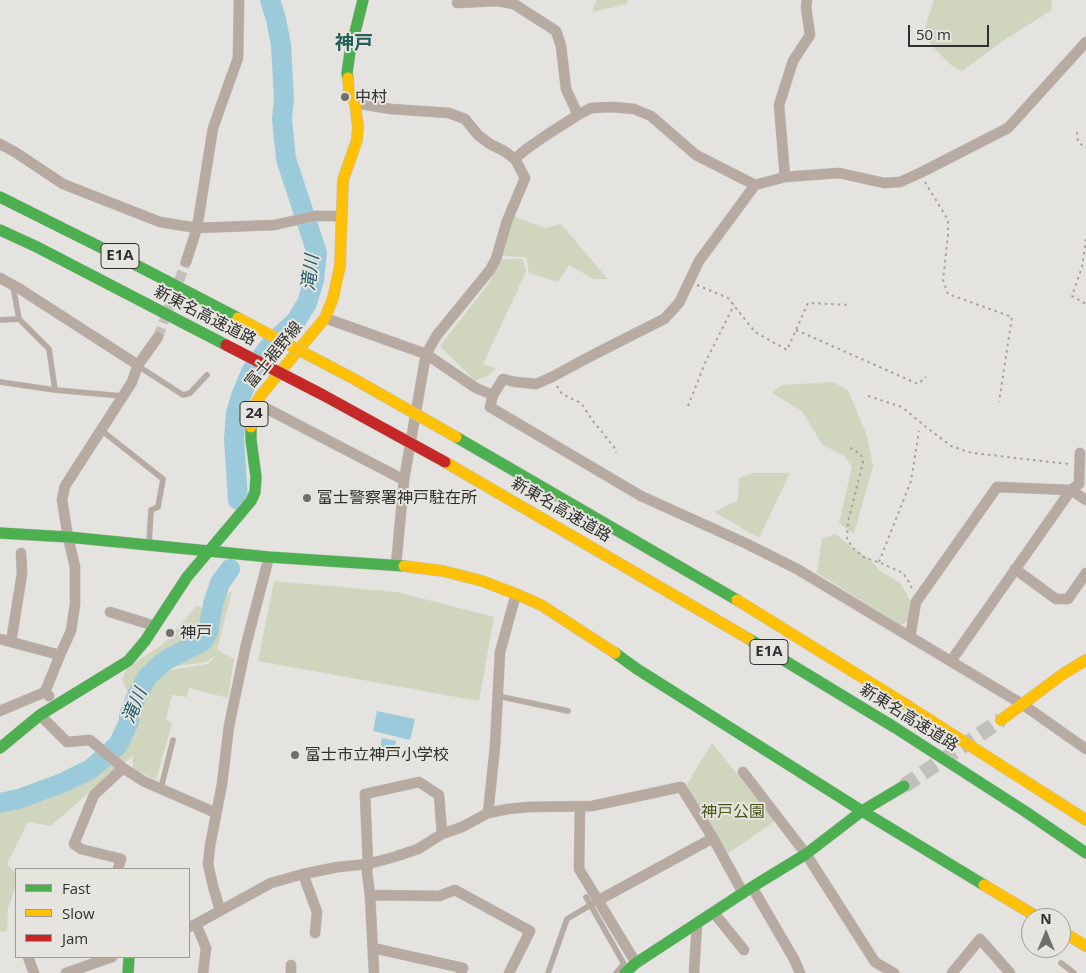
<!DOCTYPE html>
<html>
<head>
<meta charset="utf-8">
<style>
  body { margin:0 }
  #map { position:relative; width:1086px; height:973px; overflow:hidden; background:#e4e3e0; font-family:"Open Sans",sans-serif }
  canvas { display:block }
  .legend { position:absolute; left:15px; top:868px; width:175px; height:90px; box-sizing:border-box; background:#e5e4df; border:1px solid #9d9c98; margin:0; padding:6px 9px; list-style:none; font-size:15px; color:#30302e }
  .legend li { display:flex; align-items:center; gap:10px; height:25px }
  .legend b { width:25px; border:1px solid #9d9c98 }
  .north { position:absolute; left:1021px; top:908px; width:50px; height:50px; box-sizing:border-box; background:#e5e4df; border:1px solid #9d9c98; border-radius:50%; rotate:0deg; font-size:14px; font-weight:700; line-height:20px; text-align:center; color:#30302e }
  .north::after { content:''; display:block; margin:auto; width:18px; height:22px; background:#6f6f6c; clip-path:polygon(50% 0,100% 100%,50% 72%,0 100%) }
  .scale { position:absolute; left:908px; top:25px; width:81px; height:22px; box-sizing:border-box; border:2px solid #30302e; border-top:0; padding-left:6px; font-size:15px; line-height:18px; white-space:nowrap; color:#30302e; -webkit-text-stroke:4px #e5e4df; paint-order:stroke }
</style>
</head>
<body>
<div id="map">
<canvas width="1086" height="973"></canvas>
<ul class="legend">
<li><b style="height:6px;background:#4caf50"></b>Fast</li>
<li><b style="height:6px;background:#ffc107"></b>Slow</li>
<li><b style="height:6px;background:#c62828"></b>Jam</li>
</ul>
<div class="north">N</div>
<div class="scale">50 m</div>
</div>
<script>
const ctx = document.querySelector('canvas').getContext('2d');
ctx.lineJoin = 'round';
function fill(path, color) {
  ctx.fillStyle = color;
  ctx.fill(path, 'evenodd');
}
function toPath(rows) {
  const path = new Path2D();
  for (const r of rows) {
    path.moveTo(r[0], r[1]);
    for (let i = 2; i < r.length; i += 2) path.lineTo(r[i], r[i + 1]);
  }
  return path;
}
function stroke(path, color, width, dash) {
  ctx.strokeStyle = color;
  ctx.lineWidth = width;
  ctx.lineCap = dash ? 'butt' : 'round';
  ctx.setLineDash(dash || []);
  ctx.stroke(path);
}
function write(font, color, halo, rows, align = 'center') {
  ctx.font = font + ' "Open Sans","Noto Sans JP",sans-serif';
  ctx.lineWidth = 4;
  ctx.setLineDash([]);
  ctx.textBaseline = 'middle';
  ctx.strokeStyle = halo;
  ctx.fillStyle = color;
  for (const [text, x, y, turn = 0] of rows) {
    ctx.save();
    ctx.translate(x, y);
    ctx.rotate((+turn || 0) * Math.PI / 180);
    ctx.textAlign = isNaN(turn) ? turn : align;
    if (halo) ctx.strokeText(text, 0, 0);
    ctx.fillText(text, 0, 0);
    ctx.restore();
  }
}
const green = toPath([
  [597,0,628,0,626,4,592,12],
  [934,0,1051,0,1052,10,1003,41,962,71,951,65,931,45,924,31],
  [510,215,545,228,561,224,608,279,594,279,569,265,558,282,529,273,526,257,500,256],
  [502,259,523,259,526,272,483,364,496,368,489,375,475,381,440,346,489,283],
  [833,382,848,390,867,436,873,466,854,534,839,523,852,467,844,456,822,444,802,411,772,393,782,385],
  [753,473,790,473,759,538,714,512,738,500,739,478],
  [836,534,855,550,870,559,880,571,900,583,912,603,909,620,901,625,817,573,822,539],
  [274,581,397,592,494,617,479,701,258,661],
  [232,591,217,650,234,659,228,698,189,688,187,697,172,695,166,719,172,724,156,780,133,769,133,756,95,787,51,826,28,822,7,864,16,874,16,886,8,908,7,931,0,932,0,807,78,767,109,750,115,729,130,697,122,680,127,668,166,642,196,606,213,610,225,595],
  [215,656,215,657,208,664,170,670,171,667,206,662],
  [712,743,775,821,727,854,686,786]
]);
const water = toPath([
  [377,711,415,719,410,740,373,731],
  [382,738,396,741,394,751,380,749]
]);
const river = toPath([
  [238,500,234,439,236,413,241,396,251,372,271,344,296,321,307,303,314,280,317,253,286,159,282,119,284,99,281,45,276,19,270,0],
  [0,803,19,799,62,783,91,769,118,745,129,722,129,716,138,693,148,676,166,660,203,641,208,632,213,604,220,583,230,569]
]);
const streetTunnel = toPath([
  [158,337,186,262]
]);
const secondaryTunnel = toPath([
  [904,786,1001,720]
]);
const path = toPath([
  [1077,132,1078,142,1086,148],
  [925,182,948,220,948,235,943,280,948,294,1012,317,999,402],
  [1086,239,1082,267,1072,296,1086,304],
  [697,285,728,298,755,332,787,350,808,303,850,305],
  [796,330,918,384,926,377],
  [557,386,562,394,581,403,593,421,614,447,616,453],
  [868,396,902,407,926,427,951,446,972,453,1069,464],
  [688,406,705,363,734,305],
  [850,448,861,454,863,462,848,522,847,539,853,548,865,558,881,563,903,573,909,582,912,589],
  [879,562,911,481,919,431]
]);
const lane = toPath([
  [19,319,49,349,55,390],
  [0,320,19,319,13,286],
  [138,366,183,395,190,393,207,375],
  [0,382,55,390,122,396],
  [101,430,163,479,158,507,151,510,149,544],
  [498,696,568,711],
  [161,788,173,740],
  [586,897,624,964,616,973],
  [1061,963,1074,973],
  [548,973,567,919,599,900]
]);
const street = toPath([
  [457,3,497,1,514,4,556,31,561,46,566,89,578,115],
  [355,103,391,109,449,113,465,119,478,135,490,144,504,151,515,159,525,150,548,134,578,115,591,108,613,107,634,109,651,116,696,155,755,185],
  [0,144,15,152,63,184,160,222,197,228,275,225,314,216,341,216],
  [785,177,779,105,793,61,810,35,806,7,807,0],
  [186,262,197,228,213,128,238,58,239,0],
  [0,278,20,289,138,365],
  [325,318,426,354,476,388,493,395,503,379,515,382,536,384,552,377,589,357,664,319,679,303,699,261,755,185,785,177,839,173,884,183,900,182,920,173,1008,128,1086,42],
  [493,395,490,407,641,496,745,543,797,569,1022,704,1086,749],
  [256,403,404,480],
  [396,565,404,480,426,354,437,335,490,270,496,259,507,221,525,178,515,159],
  [1015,569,1056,599,1068,599,1086,573],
  [110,612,155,626],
  [910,637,916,602,997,487,1071,490,1086,500],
  [0,639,60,655],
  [11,642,22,574,21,553],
  [951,661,1071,490,1079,484,1080,453],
  [45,692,60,655,71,631,75,604,75,567,68,537,62,500,65,486,132,382,138,365,158,337],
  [0,711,45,692,49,696],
  [40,715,67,742,90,740,123,768,143,781,216,813],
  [743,772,806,854,875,962,894,973],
  [580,806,579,869,636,963],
  [488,813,495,747,500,652,516,594],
  [118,869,121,859,81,849,74,844,94,795,123,768],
  [303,874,317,912,315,933],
  [752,887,794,959,800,973],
  [370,895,439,896,455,890,530,931,509,973],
  [599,900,713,838,743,893],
  [220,910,213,886,208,864,210,846,222,784,229,726,246,645,269,557],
  [714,913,744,950],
  [196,924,206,948,203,973],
  [189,927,196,924,271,883,303,874,338,867,368,864,394,857,418,849,442,834,462,827,488,813,508,809,529,807,592,806,681,787,713,838],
  [373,948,463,968,461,973],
  [28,957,34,973],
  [66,973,112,957],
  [291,973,291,965],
  [374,973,370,895,367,872,368,864,365,794,419,782,439,795,442,834],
  [694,973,697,924],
  [952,973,980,939,1010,973]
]);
const fast = toPath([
  [348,78,347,73,350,52,363,0],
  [0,197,138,266,238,318],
  [0,230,37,247,226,345],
  [456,437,737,600],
  [0,533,68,537,269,557,404,566],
  [749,639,894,727,1026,812,1086,853],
  [615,653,637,669,862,811,984,885],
  [0,748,40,715,128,661,145,641,187,577,251,501,255,492,256,477,251,440,251,427],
  [128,973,129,957],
  [625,973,636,963,752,887,806,854,862,811,904,786]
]);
const slow = toPath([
  [251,427,256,403,261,395,325,318,333,298,340,266,343,180,357,140,358,127,355,103,349,92,348,78],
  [445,462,749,639],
  [404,566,443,571,482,581,516,594,541,605,615,653],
  [737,600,905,704,1086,820],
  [1001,720,1063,674,1086,660],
  [984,885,1039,918],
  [1061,931,1086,946]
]);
const slowBridge = toPath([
  [238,318,354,379,456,437]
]);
const jamBridge = toPath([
  [226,345,323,395,445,462]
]);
const markers = [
  [345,97,5,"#6f6f6c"],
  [307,498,5,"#6f6f6c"],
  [170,633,5,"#6f6f6c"],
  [295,755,5,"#6f6f6c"]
];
const shields = [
  [120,256,38],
  [254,414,28],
  [769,652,38]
];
const shieldNames = [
  ["E1A",120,256],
  ["24",254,414],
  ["E1A",769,652]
];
const poiNames = [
  ["中村",355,97],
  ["富士警察署神戸駐在所",317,498],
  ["神戸",180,633],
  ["富士市立神戸小学校",305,755]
];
const streetNames = [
  ["新東名高速道路",205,316,27],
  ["富士裾野線",274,355,-51],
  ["新東名高速道路",561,510,30],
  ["新東名高速道路",909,718,32]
];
const parkNames = [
  ["神戸公園",733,812]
];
const waterNames = [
  ["滝川",311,273,-83],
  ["滝川",135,706,-67]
];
const quarterNames = [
  ["神戸",354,44]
];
fill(green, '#d0d5bd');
fill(water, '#9bcbda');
stroke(river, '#9bcbda', 20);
stroke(streetTunnel, '#c0bfbc', 10, [10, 5]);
stroke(secondaryTunnel, '#c0bfbc', 15, [15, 8]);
stroke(lane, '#bfbfbd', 6);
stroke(street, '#bfbfbd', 11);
stroke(fast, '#bfbfbd', 12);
stroke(slow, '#bfbfbd', 12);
stroke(path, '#a8a19b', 2, [2.5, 4]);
stroke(lane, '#b6aaa1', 5);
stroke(street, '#b6aaa1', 10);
stroke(fast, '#4caf50', 11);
stroke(slow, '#ffc107', 11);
stroke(slowBridge, '#bfbfbd', 12, []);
stroke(jamBridge, '#bfbfbd', 12, []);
stroke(slowBridge, '#ffc107', 11);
stroke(jamBridge, '#c62828', 11);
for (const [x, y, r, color] of markers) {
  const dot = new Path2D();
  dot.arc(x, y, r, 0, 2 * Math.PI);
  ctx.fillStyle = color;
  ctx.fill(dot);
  stroke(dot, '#e5e4df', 2);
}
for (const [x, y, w] of shields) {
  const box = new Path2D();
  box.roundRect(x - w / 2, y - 12.5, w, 25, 4);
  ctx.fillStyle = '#e5e4df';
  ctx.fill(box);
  stroke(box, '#30302e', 1);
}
write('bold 15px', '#30302e', null, shieldNames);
write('16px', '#30302e', '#e5e4df', poiNames, 'left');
write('16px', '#30302e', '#e5e4df', streetNames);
write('16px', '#4b571a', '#e5e4df', parkNames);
write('italic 18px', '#265d6e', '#e5e4df', waterNames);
write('bold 19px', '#265f5a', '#e5e4df', quarterNames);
</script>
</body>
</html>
